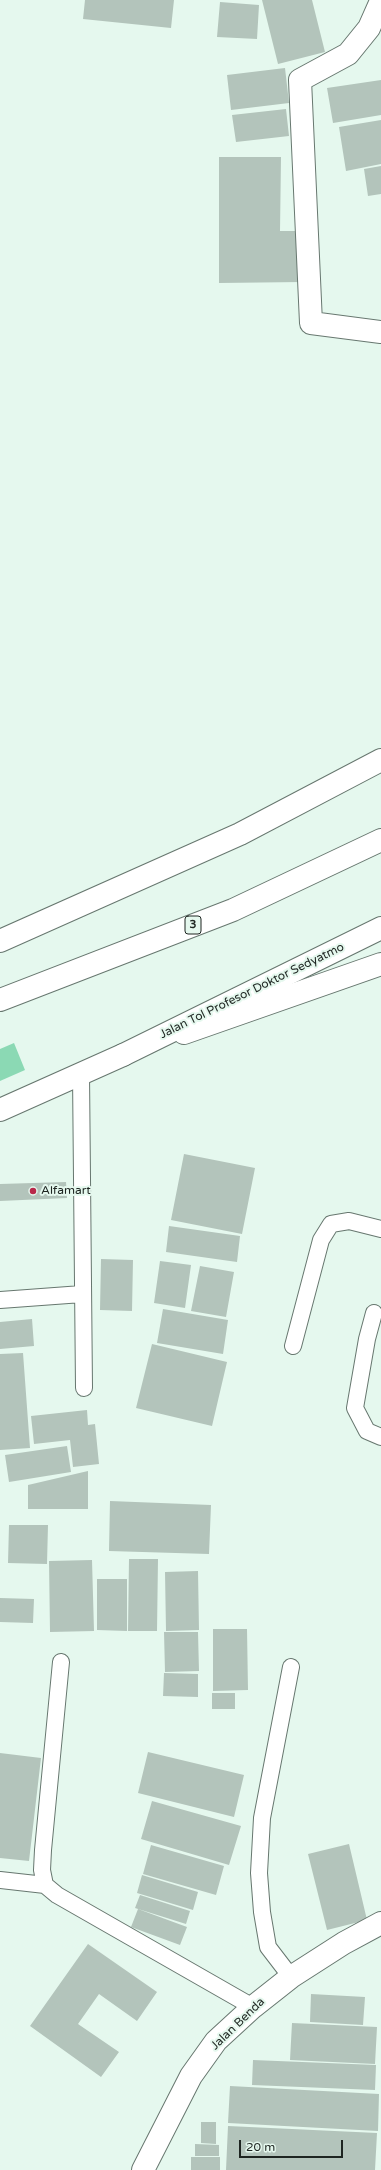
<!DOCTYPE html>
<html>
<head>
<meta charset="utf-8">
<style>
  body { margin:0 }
  #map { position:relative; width:381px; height:2170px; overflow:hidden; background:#e5f8ee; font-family:"Varela Round",sans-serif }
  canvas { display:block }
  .scale { position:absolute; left:239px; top:2140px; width:104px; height:18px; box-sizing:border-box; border:2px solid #1e2521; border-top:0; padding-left:5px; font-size:12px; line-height:14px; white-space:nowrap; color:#1e2521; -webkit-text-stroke:3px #e5f8ee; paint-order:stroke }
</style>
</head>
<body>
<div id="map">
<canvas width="381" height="2170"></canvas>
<div class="scale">20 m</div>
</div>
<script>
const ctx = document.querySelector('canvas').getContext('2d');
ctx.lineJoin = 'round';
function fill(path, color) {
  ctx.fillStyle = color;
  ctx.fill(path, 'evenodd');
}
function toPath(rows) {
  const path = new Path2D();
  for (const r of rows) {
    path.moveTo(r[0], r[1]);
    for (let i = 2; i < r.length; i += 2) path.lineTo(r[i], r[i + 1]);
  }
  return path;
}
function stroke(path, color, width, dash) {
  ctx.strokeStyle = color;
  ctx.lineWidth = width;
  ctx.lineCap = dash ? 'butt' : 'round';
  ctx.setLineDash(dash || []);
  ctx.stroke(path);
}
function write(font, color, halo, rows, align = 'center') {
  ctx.font = font + ' "Varela Round",sans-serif';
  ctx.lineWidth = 4;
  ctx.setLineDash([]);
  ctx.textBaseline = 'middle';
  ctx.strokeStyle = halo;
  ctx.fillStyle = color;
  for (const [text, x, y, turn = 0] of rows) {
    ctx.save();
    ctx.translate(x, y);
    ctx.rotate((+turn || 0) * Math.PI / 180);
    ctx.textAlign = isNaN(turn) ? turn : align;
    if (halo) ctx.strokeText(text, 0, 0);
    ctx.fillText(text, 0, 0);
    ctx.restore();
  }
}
const green = toPath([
  [14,1043,25,1070,0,1081,0,1049]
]);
const building = toPath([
  [85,0,174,0,171,28,83,19],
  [262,0,312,0,325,52,278,64],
  [220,2,259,5,257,39,217,37],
  [285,68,289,103,231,110,227,75],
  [381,80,381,115,333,123,327,88],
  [286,109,289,136,236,142,232,115],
  [381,120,381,164,346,171,339,127],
  [219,157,281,157,280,231,302,231,302,282,219,283],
  [381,166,381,194,368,196,364,169],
  [184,1154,255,1168,242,1234,171,1220],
  [66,1182,67,1198,0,1201,0,1184],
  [169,1226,240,1236,237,1262,166,1252],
  [101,1259,133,1260,132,1311,100,1310],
  [160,1261,191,1265,185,1308,154,1303],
  [200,1266,234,1272,226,1317,191,1311],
  [163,1309,228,1320,223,1354,157,1343],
  [32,1319,34,1346,0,1349,0,1322],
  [152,1344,227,1362,212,1426,136,1408],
  [23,1353,30,1448,0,1450,0,1354],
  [87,1410,88,1425,95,1424,99,1464,73,1467,70,1440,34,1444,31,1416],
  [67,1446,71,1472,9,1482,5,1455],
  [88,1471,88,1509,28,1509,28,1485],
  [110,1501,211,1505,209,1554,109,1551],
  [9,1525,48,1525,47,1564,8,1563],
  [129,1559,158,1559,157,1631,128,1631],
  [92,1560,94,1631,50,1632,49,1561],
  [198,1571,199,1630,166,1631,165,1572],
  [97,1579,127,1579,127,1631,97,1630],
  [0,1598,34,1599,33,1623,0,1622],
  [213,1629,247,1629,248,1690,213,1691],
  [164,1632,198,1632,199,1671,165,1672],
  [164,1673,198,1674,198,1697,163,1696],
  [212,1693,235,1693,235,1709,212,1709],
  [148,1752,244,1775,234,1817,138,1793],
  [0,1753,41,1758,29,1861,0,1858],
  [152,1801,241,1826,229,1865,141,1839],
  [349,1844,367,1920,327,1930,308,1854],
  [151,1845,224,1866,216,1895,143,1874],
  [142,1875,198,1892,193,1910,137,1893],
  [140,1895,190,1911,186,1924,135,1908],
  [138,1909,187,1927,180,1945,131,1927],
  [88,1944,157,1992,137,2021,99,1994,78,2024,119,2052,101,2077,30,2026],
  [311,1994,365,1997,363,2025,310,2022],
  [292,2023,377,2027,375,2064,290,2060],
  [253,2060,376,2065,375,2090,252,2085],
  [230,2086,379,2094,378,2131,228,2123],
  [201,2122,216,2122,216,2144,201,2143],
  [228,2126,377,2133,375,2170,226,2170],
  [195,2144,219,2145,219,2156,195,2156],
  [191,2157,220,2157,220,2170,191,2170]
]);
const service = toPath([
  [81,1074,84,1388],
  [0,1300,82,1294],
  [374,1313,367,1339,355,1408,367,1431,381,1437],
  [293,1346,321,1240,331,1224,349,1221,381,1229],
  [61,1662,43,1850,42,1870,45,1885,57,1895,253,2007],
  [0,1880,45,1885],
  [291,1977,268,1947,262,1912,259,1873,262,1818,291,1667]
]);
const minor = toPath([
  [381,1,369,28,348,54,300,80,311,323,381,332],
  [143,2170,191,2076,216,2041,253,2007,291,1977,344,1943,381,1923]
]);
const secondary = toPath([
  [184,1033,381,964]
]);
const primary = toPath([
  [0,1110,123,1055]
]);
const motorway = toPath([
  [0,941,240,834,381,760],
  [0,1000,233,910,381,840],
  [123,1055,381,928]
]);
const markers = [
  [33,1191,4,"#b9284a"]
];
const shields = [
  [193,925,16]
];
const shieldNames = [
  ["3",193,925]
];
const streetNames = [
  ["Jalan Tol Profesor Doktor Sedyatmo",252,991,-26],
  ["Jalan Benda",238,2024,-44]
];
const poiNames = [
  ["Alfamart",41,1191]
];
fill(green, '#8bd9b4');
fill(building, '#b3c4bb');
stroke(service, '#67776f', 18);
stroke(minor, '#67776f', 24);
stroke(secondary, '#67776f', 24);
stroke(primary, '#67776f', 24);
stroke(motorway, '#67776f', 24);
stroke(service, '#fff', 16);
stroke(minor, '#fff', 22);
stroke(secondary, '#fff', 22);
stroke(primary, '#fff', 22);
stroke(motorway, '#fff', 22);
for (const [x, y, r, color] of markers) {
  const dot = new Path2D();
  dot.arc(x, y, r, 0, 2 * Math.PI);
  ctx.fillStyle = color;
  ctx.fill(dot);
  stroke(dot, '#e5f8ee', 1.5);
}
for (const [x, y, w] of shields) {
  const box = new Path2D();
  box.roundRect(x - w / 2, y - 9, w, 18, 3);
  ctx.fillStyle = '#e5f8ee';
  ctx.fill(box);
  stroke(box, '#1e2521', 1);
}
write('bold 11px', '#1e2521', null, shieldNames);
write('12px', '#1e2521', '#e5f8ee', streetNames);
write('12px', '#1e2521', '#e5f8ee', poiNames, 'left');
</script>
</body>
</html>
